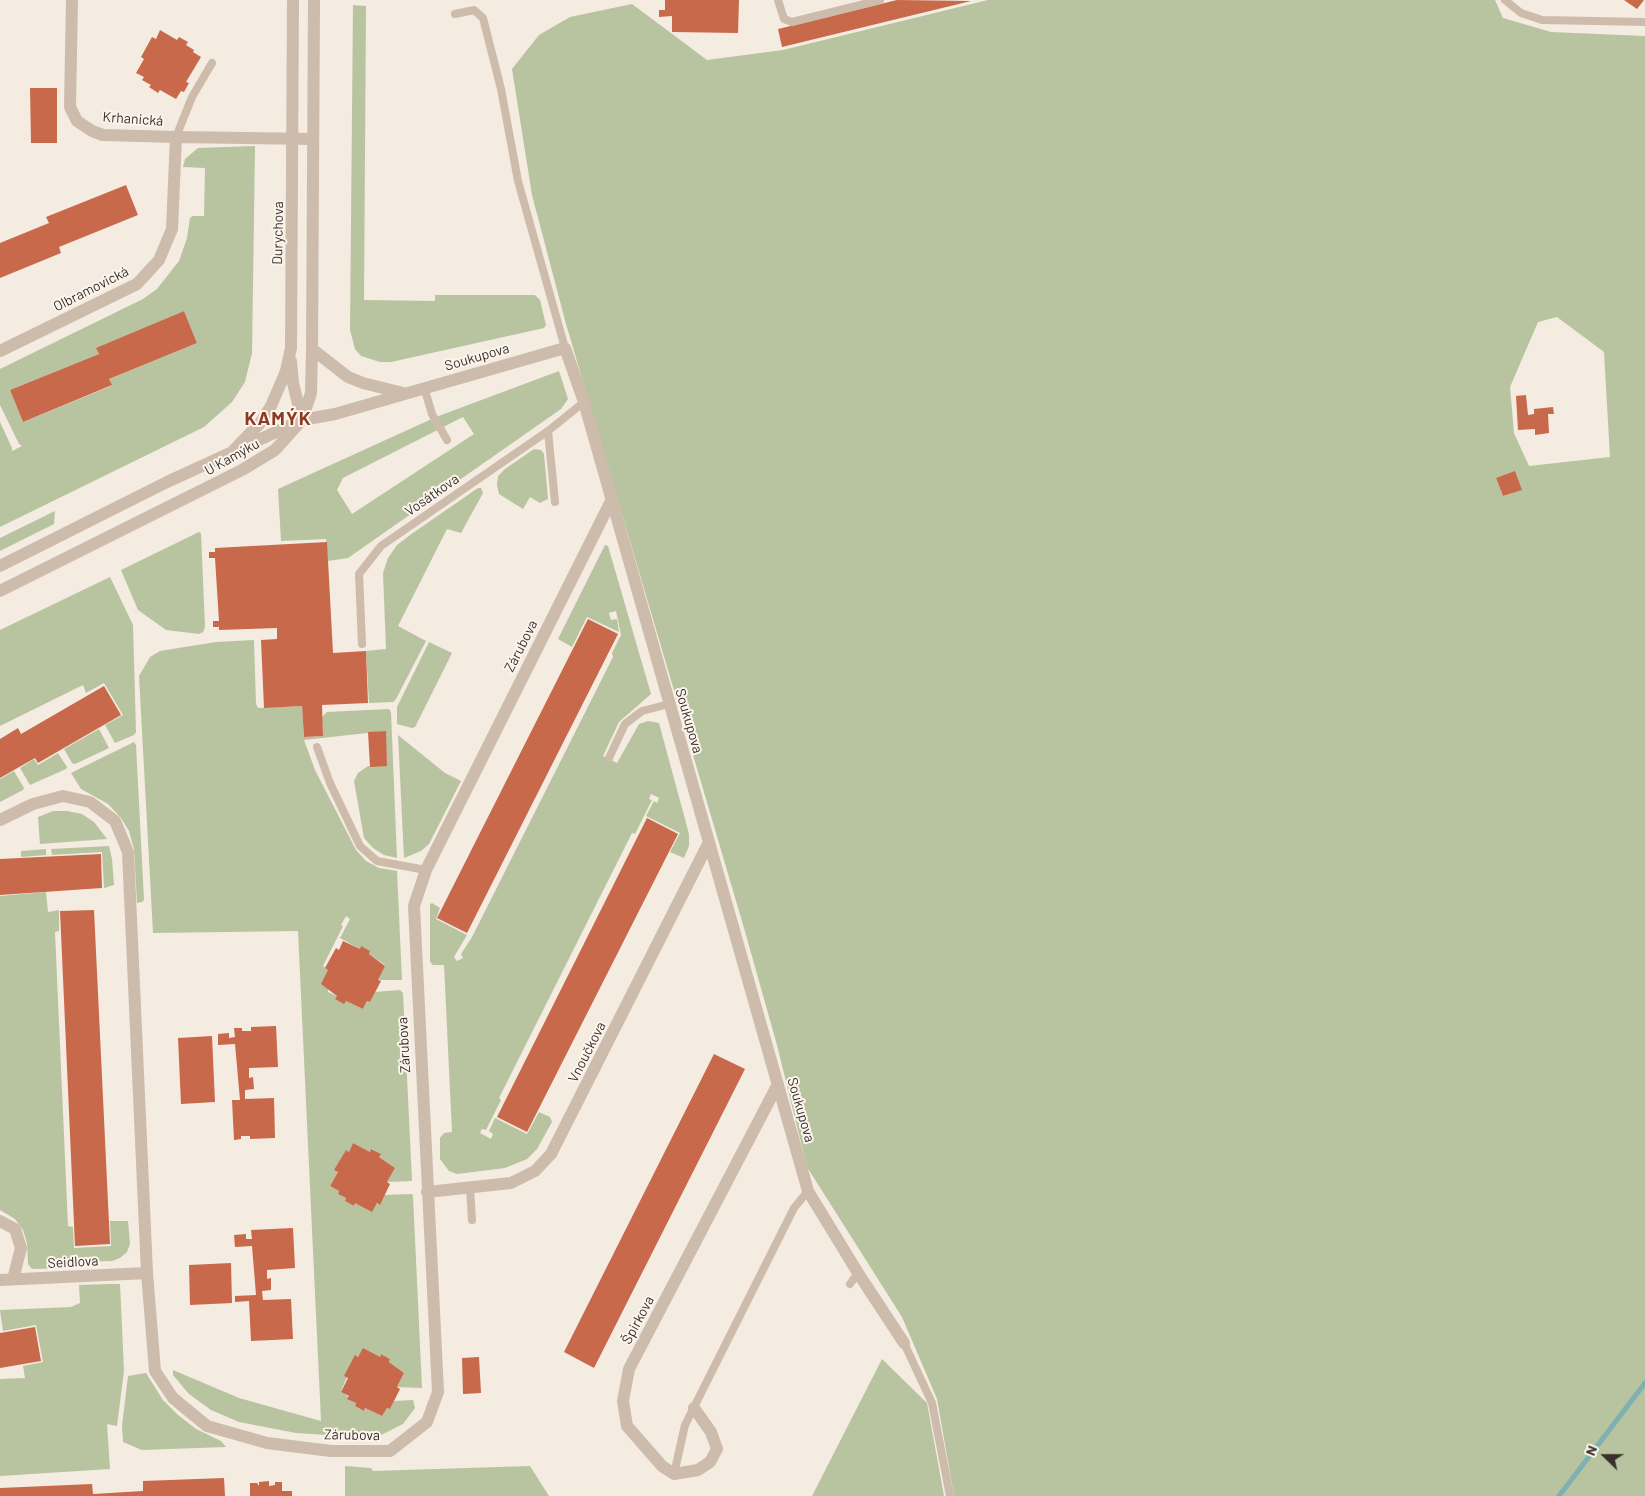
<!DOCTYPE html>
<html>
<head>
<meta charset="utf-8">
<style>
  body { margin:0 }
  #map { position:relative; width:1645px; height:1496px; overflow:hidden; background:#f4ebe1; font-family:Barlow,sans-serif }
  canvas { display:block }
  .north { position:absolute; left:1580px; top:1431px; width:50px; height:50px; -webkit-text-stroke:4px #fbf5ee; paint-order:stroke; rotate:292deg; font-size:14px; font-weight:700; line-height:20px; text-align:center; color:#3b302b }
  .north::after { content:''; display:block; margin:auto; width:18px; height:22px; background:#3b302b; clip-path:polygon(50% 0,100% 100%,50% 72%,0 100%) }
</style>
</head>
<body>
<div id="map">
<canvas width="1645" height="1496"></canvas>
<div class="north">N</div>
</div>
<script>
const ctx = document.querySelector('canvas').getContext('2d');
ctx.lineJoin = 'round';
function fill(path, color) {
  ctx.fillStyle = color;
  ctx.fill(path, 'evenodd');
}
function toPath(rows) {
  const path = new Path2D();
  for (const r of rows) {
    path.moveTo(r[0], r[1]);
    for (let i = 2; i < r.length; i += 2) path.lineTo(r[i], r[i + 1]);
  }
  return path;
}
function stroke(path, color, width, dash) {
  ctx.strokeStyle = color;
  ctx.lineWidth = width;
  ctx.lineCap = dash ? 'butt' : 'round';
  ctx.setLineDash(dash || []);
  ctx.stroke(path);
}
function write(font, color, halo, rows, align = 'center') {
  ctx.font = font + ' Barlow,sans-serif';
  ctx.lineWidth = 4;
  ctx.setLineDash([]);
  ctx.textBaseline = 'middle';
  ctx.strokeStyle = halo;
  ctx.fillStyle = color;
  for (const [text, x, y, turn = 0] of rows) {
    ctx.save();
    ctx.translate(x, y);
    ctx.rotate((+turn || 0) * Math.PI / 180);
    ctx.textAlign = isNaN(turn) ? turn : align;
    if (halo) ctx.strokeText(text, 0, 0);
    ctx.fillText(text, 0, 0);
    ctx.restore();
  }
}
const green = toPath([
  [988,0,1495,0,1503,18,1551,32,1645,36,1645,1496,954,1496,937,1399,902,1317,807,1167,777,1045,744,928,566,324,532,195,512,69,539,35,570,17,632,4,707,60,783,50],
  [1557,317,1604,352,1610,457,1529,466,1514,433,1510,387,1538,322],
  [1496,478,1521,490,1503,496],
  [353,5,366,6,364,300,435,301,435,295,535,295,540,300,546,325,544,328,391,362,380,362,361,356,355,349,350,330],
  [255,146,252,353,245,382,232,402,204,427,0,527,0,422,12,448,12,451,22,446,19,444,0,405,0,369,143,299,157,289,179,261,187,238,190,218,193,216,204,216,205,168,183,167,185,159,198,148],
  [184,311,197,343,109,379,111,386,23,422,10,390,99,354,97,348],
  [559,371,568,399,561,409,348,558,328,561,326,539,281,541,278,489,436,417],
  [463,417,474,434,352,514,337,490,343,478],
  [534,449,541,450,544,454,548,499,540,503,530,497,523,509,499,494,497,485,498,476,505,469],
  [478,488,481,488,483,493,461,533,447,529,398,626,426,641,396,699,393,702,369,703,366,651,386,649,383,573,388,558,397,545,410,535],
  [55,511,54,524,0,551,0,538],
  [199,532,201,533,205,627,203,632,199,634,166,630,138,610,121,570],
  [605,545,608,546,651,694,619,722,603,756,617,763,639,724,648,721,659,723,689,834,689,846,684,858,670,852,680,833,646,816,654,801,657,803,659,798,651,794,649,799,652,800,635,834,632,833,499,1098,501,1100,486,1130,482,1129,480,1133,491,1139,493,1134,489,1131,495,1118,527,1134,539,1112,550,1117,552,1122,537,1149,527,1159,505,1168,457,1174,449,1171,440,1159,440,1138,444,1133,452,1132,444,965,433,965,430,962,430,904,432,903,440,908,436,919,467,935,454,957,457,961,463,958,461,954,472,937,613,657,612,653,621,635,616,611,609,613,611,620,617,619,619,632,587,617,572,647,558,639],
  [110,577,133,625,136,732,134,735,115,743,105,725,123,715,104,683,86,693,83,685,0,726,0,630],
  [254,640,256,704,258,708,302,706,304,737,323,736,322,717,327,712,389,709,391,712,397,858,384,855,373,848,364,838,354,781,358,773,368,766,387,766,385,731,304,740,315,770,356,850,366,861,379,868,397,871,402,980,378,980,385,965,369,954,370,951,361,947,360,949,340,938,350,919,346,916,341,925,343,926,323,966,328,970,328,992,337,996,335,999,346,1001,363,1009,367,1001,370,1002,375,992,400,990,403,993,412,1181,387,1182,395,1168,379,1157,380,1154,372,1149,370,1152,353,1143,349,1152,346,1150,335,1170,338,1172,330,1186,339,1191,338,1194,346,1198,345,1201,354,1206,355,1203,379,1204,384,1195,412,1194,413,1196,422,1388,397,1387,404,1373,389,1362,390,1359,381,1354,380,1357,356,1356,341,1391,356,1403,355,1406,364,1411,365,1408,382,1416,387,1408,390,1409,394,1401,413,1400,415,1408,403,1424,375,1438,296,1433,239,1422,211,1410,189,1394,173,1375,173,1370,239,1398,321,1421,298,931,153,933,139,676,150,657,160,651,216,642],
  [429,642,452,653,415,727,412,728,397,724,397,707],
  [99,729,109,748,75,764,72,763,64,749],
  [398,735,445,773,461,781,429,844,421,851,404,858],
  [134,742,136,745,144,900,142,902,137,903,134,849,129,831,121,818,108,804,81,789,71,773],
  [58,753,67,767,66,769,30,785,20,768,34,759,38,765],
  [14,771,24,788,23,790,0,802,0,779],
  [53,811,67,811,82,814,94,822,107,839,40,844,38,817],
  [109,846,112,859,114,885,104,888,102,852,52,855,51,849],
  [46,849,46,855,21,857,21,851],
  [46,892,48,912,59,910,59,931,55,932,68,1226,73,1227,74,1248,111,1246,110,1221,128,1221,130,1244,127,1252,120,1258,112,1261,78,1262,69,1268,32,1269,28,1264,27,1243,23,1230,15,1219,0,1210,0,896],
  [111,1284,120,1284,124,1371,117,1426,107,1424,110,1469,0,1476,0,1379,25,1378,23,1366,43,1362,36,1325,3,1331,0,1310,71,1307,80,1303,79,1285],
  [882,1359,927,1403,944,1496,812,1496],
  [146,1373,163,1400,178,1415,196,1429,221,1441,226,1447,142,1450,123,1442,122,1426,128,1376],
  [345,1466,371,1468,373,1471,530,1466,549,1496,345,1496]
]);
const stream = toPath([
  [1559,1496,1645,1383]
]);
const building = toPath([
  [665,0,739,0,738,33,672,32,672,16,659,17,659,10,665,10],
  [897,0,971,1,782,47,778,29],
  [1624,0,1644,0,1637,9],
  [160,30,177,40,179,37,188,42,186,45,194,50,193,52,201,57,186,82,189,83,184,92,181,91,176,99,160,90,158,93,149,87,151,85,142,80,144,77,136,73,144,59,141,57,152,37,156,39],
  [30,88,57,88,57,143,31,143],
  [126,185,138,215,59,247,61,253,0,278,0,243,49,223,46,217],
  [184,311,197,343,109,379,112,385,23,422,10,390,99,354,96,348],
  [1526,395,1528,415,1534,414,1534,409,1553,407,1554,414,1548,414,1549,433,1535,435,1535,429,1518,430,1516,396],
  [1515,471,1522,490,1503,496,1496,478],
  [327,542,333,653,366,651,368,703,322,705,323,736,304,737,302,706,264,708,261,640,277,639,277,628,219,630,219,627,213,627,213,621,219,621,215,558,209,558,209,552,215,552,215,548],
  [588,619,618,634,467,933,437,918],
  [104,686,121,715,38,763,35,758,0,778,0,739,18,728,21,734],
  [386,731,387,766,370,767,368,732],
  [647,818,678,834,527,1132,497,1117],
  [101,854,102,888,0,895,0,859],
  [94,910,110,1244,75,1246,60,911],
  [343,941,360,949,361,946,370,951,369,954,385,966,378,980,381,981,370,1002,367,1001,363,1009,346,1001,344,1004,335,999,337,996,321,984,328,970,325,968,336,948,339,950],
  [276,1026,278,1067,249,1068,249,1078,253,1077,254,1089,245,1090,245,1099,274,1098,275,1138,250,1139,250,1136,241,1136,241,1139,234,1140,232,1100,240,1100,235,1044,218,1045,218,1034,229,1033,229,1038,235,1037,234,1028,242,1028,242,1031,251,1031,251,1027],
  [212,1036,215,1102,181,1104,178,1038],
  [714,1054,745,1069,594,1368,564,1352],
  [353,1143,370,1152,371,1149,381,1154,379,1157,395,1168,387,1182,390,1184,380,1205,377,1203,372,1212,355,1203,354,1206,345,1201,346,1198,338,1194,339,1191,330,1186,338,1172,334,1170,346,1150,349,1152],
  [293,1228,295,1268,267,1270,267,1279,271,1278,271,1290,262,1291,263,1300,291,1299,293,1339,251,1341,249,1301,235,1302,235,1296,256,1295,252,1246,235,1247,234,1235,246,1234,246,1239,252,1239,251,1230],
  [231,1263,232,1303,190,1305,189,1265],
  [35,1327,41,1361,0,1368,0,1333],
  [363,1348,380,1357,381,1354,390,1359,389,1362,404,1373,397,1387,400,1389,390,1409,387,1408,382,1416,365,1408,364,1411,355,1406,356,1403,347,1399,349,1396,341,1392,348,1378,344,1376,355,1355,358,1357],
  [479,1357,481,1393,463,1394,462,1358],
  [224,1478,225,1496,0,1496,0,1488,92,1484,93,1494,143,1491,143,1481],
  [269,1481,269,1486,275,1485,275,1482,282,1482,282,1491,292,1491,292,1496,250,1496,250,1483,257,1483,259,1486,259,1482]
]);
const service = toPath([
  [778,0,784,19,792,22,880,0],
  [1505,0,1521,13,1542,20,1645,22],
  [455,14,474,10,483,18,501,89,518,181,565,348],
  [176,137,192,97,212,63],
  [424,387,432,414,447,440],
  [548,431,555,502],
  [362,644,359,574,381,546,548,431,584,402],
  [317,747,330,783,360,846,377,861,426,870],
  [609,758,625,724,642,711,669,704],
  [470,1188,472,1220],
  [850,1284,858,1273],
  [904,1343,932,1403,950,1496],
  [674,1474,685,1425,794,1208,808,1191]
]);
const minor = toPath([
  [72,0,70,107,77,121,92,131,103,135,176,137,313,139],
  [312,349,348,377,363,383,403,393],
  [0,351,137,284,159,260,172,229,176,137],
  [302,420,335,414,565,348,584,402,808,1191,858,1273,904,1343],
  [0,820,33,804,63,796,90,802,115,821,128,852,147,1273,155,1371,173,1398,207,1426,267,1443,331,1451,390,1451,427,1422,438,1392,414,906,426,870,611,501],
  [427,1192,511,1183,535,1171,551,1154,709,842],
  [0,1221,15,1229,21,1248,13,1279],
  [0,1280,147,1273],
  [694,1408,711,1432,717,1449,710,1462,698,1470,674,1474,662,1466,627,1426,623,1401,629,1369,778,1084]
]);
const tertiary = toPath([
  [291,361,293,383,302,420],
  [234,450,261,422,271,406,286,371,291,348,293,0],
  [0,566,167,482,300,421],
  [0,591,242,470,275,450,302,420,311,393,312,349,314,0]
]);
const streetNames = [
  ["Krhanická",133,119,4],
  ["Durychova",278,233,-89],
  ["Olbramovická",91,289,-27],
  ["Soukupova",477,357,-16],
  ["U Kamýku",232,457,-29],
  ["Vosátkova",432,495,-35],
  ["Zárubova",521,646,-63],
  ["Soukupova",689,721,74],
  ["Zárubova",404,1045,-93],
  ["Vnoučkova",587,1052,-63],
  ["Soukupova",801,1110,74],
  ["Seidlova",73,1262,-3],
  ["Špirkova",638,1320,-62],
  ["Zárubova",352,1435,1]
];
const districtNames = [
  ["KAMÝK",278,419]
];
fill(green, '#b8c4a0');
stroke(stream, '#7fb0b2', 5);
fill(building, '#c8694b');
stroke(service, '#cdbbac', 8);
stroke(minor, '#cdbbac', 12);
stroke(tertiary, '#cdbbac', 12);
write('14px', '#3b302b', '#fbf5ee', streetNames);
ctx.letterSpacing = '1px';
write('bold 19px', '#8c3b22', '#fbf5ee', districtNames);
ctx.letterSpacing = '0px';
</script>
</body>
</html>
